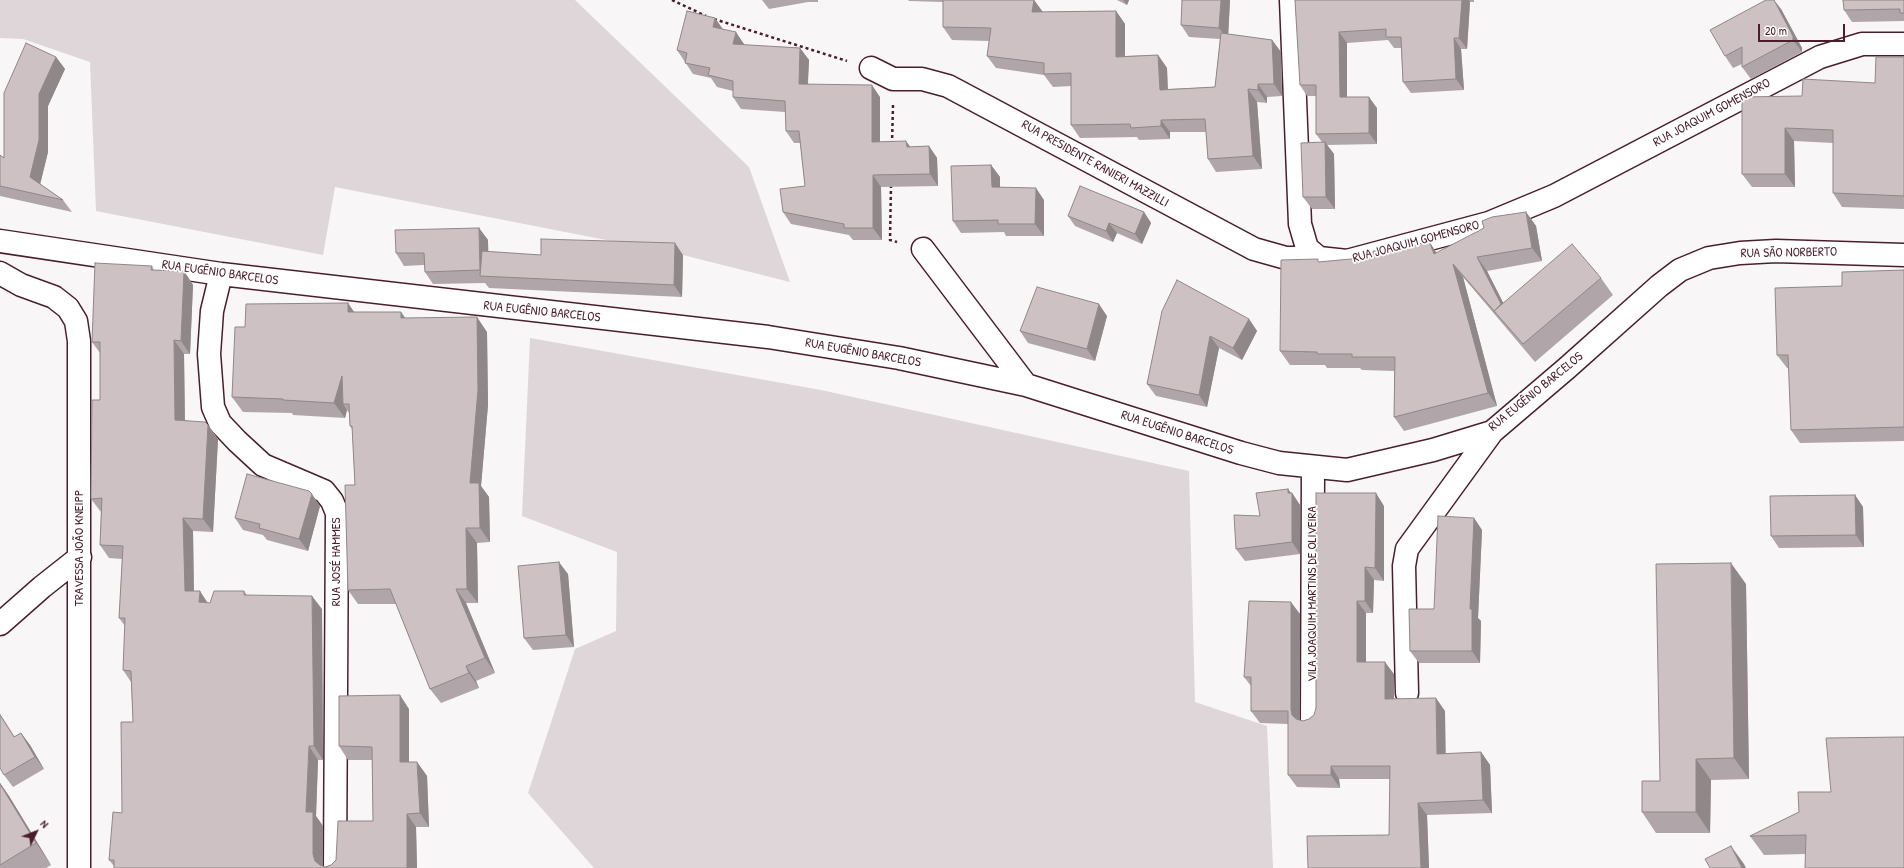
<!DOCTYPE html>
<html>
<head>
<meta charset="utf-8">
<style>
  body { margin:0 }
  #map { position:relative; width:1904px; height:868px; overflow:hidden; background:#f8f6f7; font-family:"Patrick Hand",sans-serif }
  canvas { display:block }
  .north { position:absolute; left:16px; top:812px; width:40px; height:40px; -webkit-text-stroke:3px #fff; paint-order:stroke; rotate:47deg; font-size:11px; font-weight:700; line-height:16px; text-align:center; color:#4a1f2b }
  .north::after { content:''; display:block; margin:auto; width:14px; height:18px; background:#4a1f2b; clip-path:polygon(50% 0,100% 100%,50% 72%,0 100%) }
  .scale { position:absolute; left:1758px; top:24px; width:87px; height:18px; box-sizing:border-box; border:2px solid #4a1f2b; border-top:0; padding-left:5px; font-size:12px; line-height:14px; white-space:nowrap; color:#4a1f2b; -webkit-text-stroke:3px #fff; paint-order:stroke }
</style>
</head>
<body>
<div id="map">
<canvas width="1904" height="868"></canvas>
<div class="north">N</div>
<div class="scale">20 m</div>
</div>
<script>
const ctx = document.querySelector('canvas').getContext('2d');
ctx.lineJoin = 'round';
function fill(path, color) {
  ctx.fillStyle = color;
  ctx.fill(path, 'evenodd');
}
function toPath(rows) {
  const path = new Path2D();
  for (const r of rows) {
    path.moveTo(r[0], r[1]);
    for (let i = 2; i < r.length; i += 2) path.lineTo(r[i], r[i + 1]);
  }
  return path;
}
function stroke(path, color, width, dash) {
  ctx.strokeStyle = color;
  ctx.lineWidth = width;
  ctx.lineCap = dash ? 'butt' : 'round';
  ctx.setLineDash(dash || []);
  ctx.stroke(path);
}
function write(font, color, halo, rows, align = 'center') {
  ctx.font = font + ' "Patrick Hand",sans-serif';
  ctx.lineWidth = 3.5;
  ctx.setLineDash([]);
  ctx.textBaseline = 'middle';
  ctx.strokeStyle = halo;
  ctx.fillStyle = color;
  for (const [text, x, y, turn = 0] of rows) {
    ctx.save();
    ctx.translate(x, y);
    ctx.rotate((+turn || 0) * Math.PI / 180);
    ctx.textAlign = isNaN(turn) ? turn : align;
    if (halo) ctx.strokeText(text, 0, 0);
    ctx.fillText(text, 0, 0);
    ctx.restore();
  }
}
const green = toPath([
  [0,0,575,0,749,167,790,282,683,255,335,187,323,255,96,211,90,62,23,39,0,38],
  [530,338,821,390,1189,471,1195,702,1267,726,1273,868,594,868,528,793,575,649,616,631,617,552,522,516]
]);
const path = toPath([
  [672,0,706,16],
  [714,19,847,61],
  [892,144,893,105],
  [891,185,890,240,897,242]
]);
const minor = toPath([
  [1291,0,1300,224,1307,248,1319,258,1347,261,1489,223,1554,196,1820,57,1862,44,1904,44],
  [871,68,893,79,922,79,948,86,1254,249,1286,258,1319,258],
  [0,241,221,274,768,337,899,358,1026,385,1241,453,1279,463,1347,470,1433,450,1492,432,1567,368,1659,286,1680,270,1709,258,1740,253,1776,251,1904,255],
  [923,249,1026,385],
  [0,273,21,285,54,297,68,308,76,321,79,341,79,868],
  [221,274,212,311,209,354,213,407,220,423,237,441,263,465,324,491,332,501,337,513,335,868],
  [0,624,42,587,80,557],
  [1407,693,1404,566,1407,549,1492,432],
  [1312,721,1313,467]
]);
const wall = toPath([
  [762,0,818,0,818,2,808,2,769,9],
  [908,0,1034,0,1042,12,1116,11,1125,24,1125,56,1158,55,1167,68,1168,89,1215,87,1220,39,1189,37,1181,25,1230,0,1228,34,1272,40,1281,52,1282,96,1267,97,1267,103,1257,102,1262,169,1216,172,1208,159,1206,132,1170,132,1170,139,1139,140,1137,137,1080,138,1071,125,1071,86,1053,87,1044,75,996,68,987,56,989,41,952,40,943,27,943,2,909,1],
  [1117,0,1129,0,1127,5],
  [1295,0,1474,0,1474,2,1470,2,1467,49,1461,49,1464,90,1411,93,1403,82,1401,48,1394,48,1388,40,1347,43,1347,97,1377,108,1377,144,1327,145,1334,154,1335,209,1312,209,1303,197,1322,142,1316,134,1316,96,1307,96,1300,85],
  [1904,0,1904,21,1852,22,1844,10],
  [1781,9,1802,48,1802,52,1751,79,1742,67,1742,64,1733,68,1725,56],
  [715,18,723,29,744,44,744,45,800,48,809,60,808,84,880,97,880,142,911,147,929,146,937,158,938,186,881,187,882,240,853,240,849,235,791,224,783,212,805,186,800,143,794,143,786,131,785,112,741,109,733,97,733,91,717,87,711,78,693,74,677,50],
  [56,57,65,69,48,106,48,152,40,184,63,200,72,212,0,196,0,155,4,158],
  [1904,57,1904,209,1842,207,1833,193,1833,143,1794,141,1795,187,1752,187,1742,174,1802,96,1875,83],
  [991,165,1000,177,1000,187,1044,200,1044,236,1006,236,1004,232,961,233,953,221],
  [1144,212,1151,223,1142,244,1117,233,1113,242,1075,226,1068,216],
  [1526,212,1536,226,1542,261,1487,271,1503,303,1601,278,1613,295,1535,362,1463,277,1497,406,1404,431,1394,417,1394,371,1362,370,1360,368,1327,368,1325,365,1290,365,1280,351,1320,262,1437,253],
  [479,228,488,240,488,252,541,255,683,255,682,297,489,288,485,283,433,284,425,272,424,265,404,266,396,253],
  [152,266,154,270,184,271,193,285,190,354,184,354,185,420,208,425,218,439,213,532,193,531,194,591,208,603,210,603,244,591,247,595,322,609,323,760,318,760,316,816,323,826,323,866,325,867,331,865,373,821,372,760,348,760,339,746,409,709,409,762,417,762,427,776,429,827,416,827,417,868,114,868,114,866,109,860,122,813,133,722,131,682,123,670,125,626,119,618,122,559,109,558,100,545,101,512,91,499,100,400,100,353,92,342],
  [1904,270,1904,441,1800,443,1791,430,1789,368,1787,368,1777,355,1842,286],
  [348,303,354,312,405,318,487,332,488,405,481,486,489,497,490,542,477,543,478,603,466,603,495,673,476,681,479,688,441,703,430,689,396,604,358,604,348,590,355,485,352,429,350,426,349,413,347,410,345,418,293,415,292,413,243,412,232,397,245,327],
  [1162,311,1249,319,1257,331,1242,360,1219,348,1207,407,1156,396,1147,384],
  [1107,316,1095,361,1028,343,1020,331],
  [1288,489,1291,493,1292,493,1300,505,1300,554,1245,561,1236,549,1260,516],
  [1855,495,1863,507,1864,547,1779,548,1771,536],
  [320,506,308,551,267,540,263,535,243,530,235,518],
  [1384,506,1384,581,1374,580,1373,613,1366,613,1366,662,1394,674,1394,699,1445,711,1445,754,1481,752,1490,765,1492,813,1427,815,1429,868,1308,868,1389,835,1390,779,1339,779,1340,788,1297,787,1288,775,1288,724,1260,723,1251,711,1251,686,1244,677,1300,614,1300,720,1303,721,1309,719,1314,715],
  [1474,518,1482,530,1478,618,1481,621,1480,663,1419,663,1410,651,1434,609],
  [568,574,574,647,533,650,524,638],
  [1746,584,1749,779,1711,780,1710,833,1656,833,1642,812,1660,781],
  [21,733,30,745,44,769,13,787,4,775,15,737],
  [0,783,9,796,51,865,46,868,0,868],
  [1831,792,1806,854,1764,855,1750,836,1799,812]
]);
const shadedWall = toPath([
  [1034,0,1043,12,1032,12],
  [1123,0,1129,0,1127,5],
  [1221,0,1230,0,1228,40,1219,28],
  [1462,0,1469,0,1470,2,1467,49,1459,38],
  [1774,0,1781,9,1802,48,1802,52,1793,40],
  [1116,11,1125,24,1125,69,1116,57],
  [715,18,723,30,713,27],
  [736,32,744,44,741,56,733,44],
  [1339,32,1347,43,1347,108,1340,97],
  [1454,38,1461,49,1464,90,1456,79],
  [1272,40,1281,52,1282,96,1274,84],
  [800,48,809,60,807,96,799,84],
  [1158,55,1167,68,1168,102,1160,90],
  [56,57,65,69,48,106,48,152,39,189,30,177,39,94],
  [1258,84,1267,97,1267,103,1258,90],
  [872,85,880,97,880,154,872,142],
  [1248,89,1257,102,1262,169,1253,156],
  [1369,97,1377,108,1377,144,1369,133],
  [1161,120,1170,132,1170,139,1161,126],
  [1785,128,1794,141,1795,187,1785,174],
  [906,141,915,153,907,147],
  [1325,142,1334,154,1335,209,1326,197],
  [929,146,937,158,938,186,930,174],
  [991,165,1000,177,1000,199,992,187],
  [873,175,881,187,882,240,873,228],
  [1036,188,1044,200,1044,236,1035,224],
  [1144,212,1151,223,1142,244,1135,234],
  [1526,212,1536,226,1542,261,1532,248],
  [1109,223,1117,233,1113,242,1106,231],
  [479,228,488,240,489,276,480,270],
  [1429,241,1438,255,1434,254],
  [675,243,683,255,682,297,674,285],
  [1477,257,1487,271,1513,322,1503,308],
  [1453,264,1463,277,1497,406,1488,393],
  [184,271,193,285,190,354,181,341],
  [348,303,358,318,348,312],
  [1099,304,1107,316,1095,361,1087,349],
  [401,312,411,326,401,318],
  [477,317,487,332,488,405,481,486,489,497,490,542,480,528,470,483],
  [1249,319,1257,331,1242,360,1233,348],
  [1210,336,1219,348,1207,407,1199,395],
  [174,340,184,354,185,433,175,420],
  [342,376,343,404,347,410,345,418,334,403],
  [208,425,218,439,213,532,203,519],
  [1288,489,1292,495,1292,493,1300,505,1300,554,1292,542],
  [1376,493,1384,506,1384,581,1375,568],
  [312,494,320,506,308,551,299,539],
  [1855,495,1863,507,1864,547,1856,535],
  [183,518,193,531,194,604,185,591],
  [1474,518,1482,530,1478,618,1481,621,1480,663,1472,651,1470,609],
  [466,528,477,543,478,603,467,589],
  [559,562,568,574,574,647,566,635],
  [1731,563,1746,584,1749,779,1734,758],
  [1365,567,1374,580,1373,613,1365,601],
  [456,589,466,603,495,673,485,658],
  [200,591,209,605,199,602],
  [312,596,322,609,323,760,314,746],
  [1357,601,1366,613,1366,674,1357,662],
  [1291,602,1300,614,1300,721,1292,715,1291,709],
  [1385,662,1394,674,1394,712,1385,699],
  [466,666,476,681,479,688,469,673],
  [400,695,409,709,409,776,400,762],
  [1436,698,1445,711,1446,767,1437,754],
  [0,714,23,749,0,715],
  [21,733,30,745,44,769,35,757],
  [309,746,318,760,316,816,323,826,323,868,315,861,313,854,306,812],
  [1481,752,1490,765,1492,813,1483,800],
  [1696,759,1711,780,1710,833,1696,812],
  [417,762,427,776,429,827,420,813],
  [1331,766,1339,779,1340,788,1331,775],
  [0,783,9,796,51,865,36,843,0,784],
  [1418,803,1427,815,1429,868,1421,868],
  [407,814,416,827,417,868,407,868],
  [1731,846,1744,864,1746,868,1742,868]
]);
const building = toPath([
  [943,0,1034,0,1032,12,1116,11,1116,57,1158,55,1160,90,1215,87,1221,33,1272,40,1274,84,1258,84,1258,90,1248,89,1253,156,1208,159,1205,119,1161,120,1161,126,1131,128,1130,124,1071,125,1071,73,1044,74,1044,63,987,56,991,28,943,27,943,0],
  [1182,0,1221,0,1219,28,1181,25,1182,0],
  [1295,0,1462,0,1459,38,1454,38,1456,79,1403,82,1401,37,1386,37,1386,29,1339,32,1340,97,1369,97,1369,133,1316,134,1316,85,1300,85,1295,0],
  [1766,0,1774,0,1793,36,1793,40,1742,67,1742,47,1725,56,1710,30,1766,0],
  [1843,0,1904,0,1904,13,1900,13,1900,9,1844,10,1843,0],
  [687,11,715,18,713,27,736,32,733,44,800,48,799,84,872,85,872,142,906,141,907,147,929,146,930,174,873,175,873,228,844,228,844,224,783,212,780,189,805,186,799,131,786,131,785,101,733,97,733,81,708,75,710,68,685,63,687,53,677,50,687,11],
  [26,43,56,57,39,94,39,140,30,177,63,200,0,186,0,155,4,158,4,93,26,43],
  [1876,57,1904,57,1904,196,1833,193,1833,130,1785,128,1785,174,1742,174,1742,97,1802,96,1803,79,1875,83,1876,57],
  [1325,142,1326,197,1303,197,1301,143,1325,142],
  [991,165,992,187,1036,188,1035,224,998,224,998,220,953,221,951,166,991,165],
  [1080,186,1144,212,1135,234,1109,223,1106,231,1068,216,1080,186],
  [1526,212,1532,248,1477,257,1501,304,1494,311,1496,313,1453,264,1488,393,1394,417,1395,357,1352,357,1352,354,1317,354,1317,352,1280,351,1281,260,1318,259,1318,262,1373,257,1373,251,1395,251,1429,241,1434,254,1484,228,1482,221,1492,217,1526,212],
  [479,228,480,270,425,272,424,253,396,253,395,230,479,228],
  [541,239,675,243,674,285,480,276,482,251,541,255,541,239],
  [1572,244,1601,278,1523,344,1494,311,1572,244],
  [95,263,152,266,151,270,184,271,181,341,174,340,175,420,205,422,208,425,203,519,183,518,185,591,200,591,199,602,210,603,214,591,244,591,244,595,312,596,314,746,309,746,306,812,313,812,313,854,315,861,320,865,325,867,331,865,336,860,338,821,373,821,372,747,339,746,339,696,400,695,400,762,417,762,420,813,407,814,407,868,114,868,114,860,109,860,113,812,122,813,121,722,133,722,131,671,123,670,125,618,119,618,123,546,100,545,102,498,91,499,92,400,100,400,100,342,92,342,95,263],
  [1904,270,1904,427,1791,430,1788,355,1777,355,1775,288,1842,286,1842,272,1904,270],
  [1177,280,1249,319,1233,348,1210,336,1199,395,1147,384,1162,311,1177,280],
  [1037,287,1099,304,1087,349,1020,331,1037,287],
  [348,303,348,312,401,312,401,318,477,317,478,390,470,483,479,483,480,528,466,528,467,589,456,589,485,658,466,666,469,673,430,689,390,589,348,590,345,485,355,485,352,426,350,426,349,404,343,404,342,376,334,403,283,400,283,399,232,397,235,327,245,327,246,304,348,303],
  [247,474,309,491,312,494,299,539,259,528,260,524,235,518,247,474],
  [1288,489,1288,493,1292,493,1292,542,1236,549,1234,515,1260,516,1256,493,1288,489],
  [1316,493,1376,493,1375,568,1365,567,1365,601,1357,601,1357,662,1385,662,1385,699,1436,698,1437,754,1481,752,1483,800,1418,803,1421,868,1308,868,1307,836,1389,835,1390,766,1331,766,1331,775,1288,775,1288,711,1251,711,1251,677,1244,677,1249,601,1291,602,1291,709,1292,715,1296,719,1303,721,1309,719,1314,715,1316,708,1316,493],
  [1855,495,1856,535,1771,536,1770,496,1855,495],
  [1438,516,1474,518,1470,609,1472,609,1472,651,1410,651,1409,609,1434,609,1438,516],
  [559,562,566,635,524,638,518,566,559,562],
  [1731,563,1734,758,1696,759,1696,812,1642,812,1642,781,1660,781,1656,564,1731,563],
  [0,715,14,737,21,733,35,757,4,775,0,768,0,715],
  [1904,737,1904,868,1805,868,1806,835,1750,836,1799,812,1798,792,1831,792,1826,738,1904,737],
  [0,784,36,843,0,865,0,784],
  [1731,846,1742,868,1710,868,1705,859,1731,846]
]);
const streetNames = [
  ["RUA JOAQUIM GOMENSORO",1712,113,-28],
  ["RUA PRESIDENTE RANIERI MAZZILLI",1095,164,29],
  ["RUA JOAQUIM GOMENSORO",1416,242,-15],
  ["RUA SÃO NORBERTO",1789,253,-1],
  ["RUA EUGÊNIO BARCELOS",220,273,8],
  ["RUA EUGÊNIO BARCELOS",542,312,6],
  ["RUA EUGÊNIO BARCELOS",863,353,10],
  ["RUA EUGÊNIO BARCELOS",1536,392,-39],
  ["RUA EUGÊNIO BARCELOS",1177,433,18],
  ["TRAVESSA JOÃO KNEIPP",80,548,-90],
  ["RUA JOSÉ HAMMES",337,562,-90],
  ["VILA JOAQUIM MARTINS DE OLIVEIRA",1313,594,-90]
];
fill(green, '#ded6d9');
stroke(minor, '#4a1f2b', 25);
stroke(path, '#4a1f2b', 2.5, [3, 3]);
stroke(minor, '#fff', 22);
fill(wall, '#b0a6a9');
fill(shadedWall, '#908789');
fill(building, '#cdc1c4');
stroke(building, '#908789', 1);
write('13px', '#4a1f2b', '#fff', streetNames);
</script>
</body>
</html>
